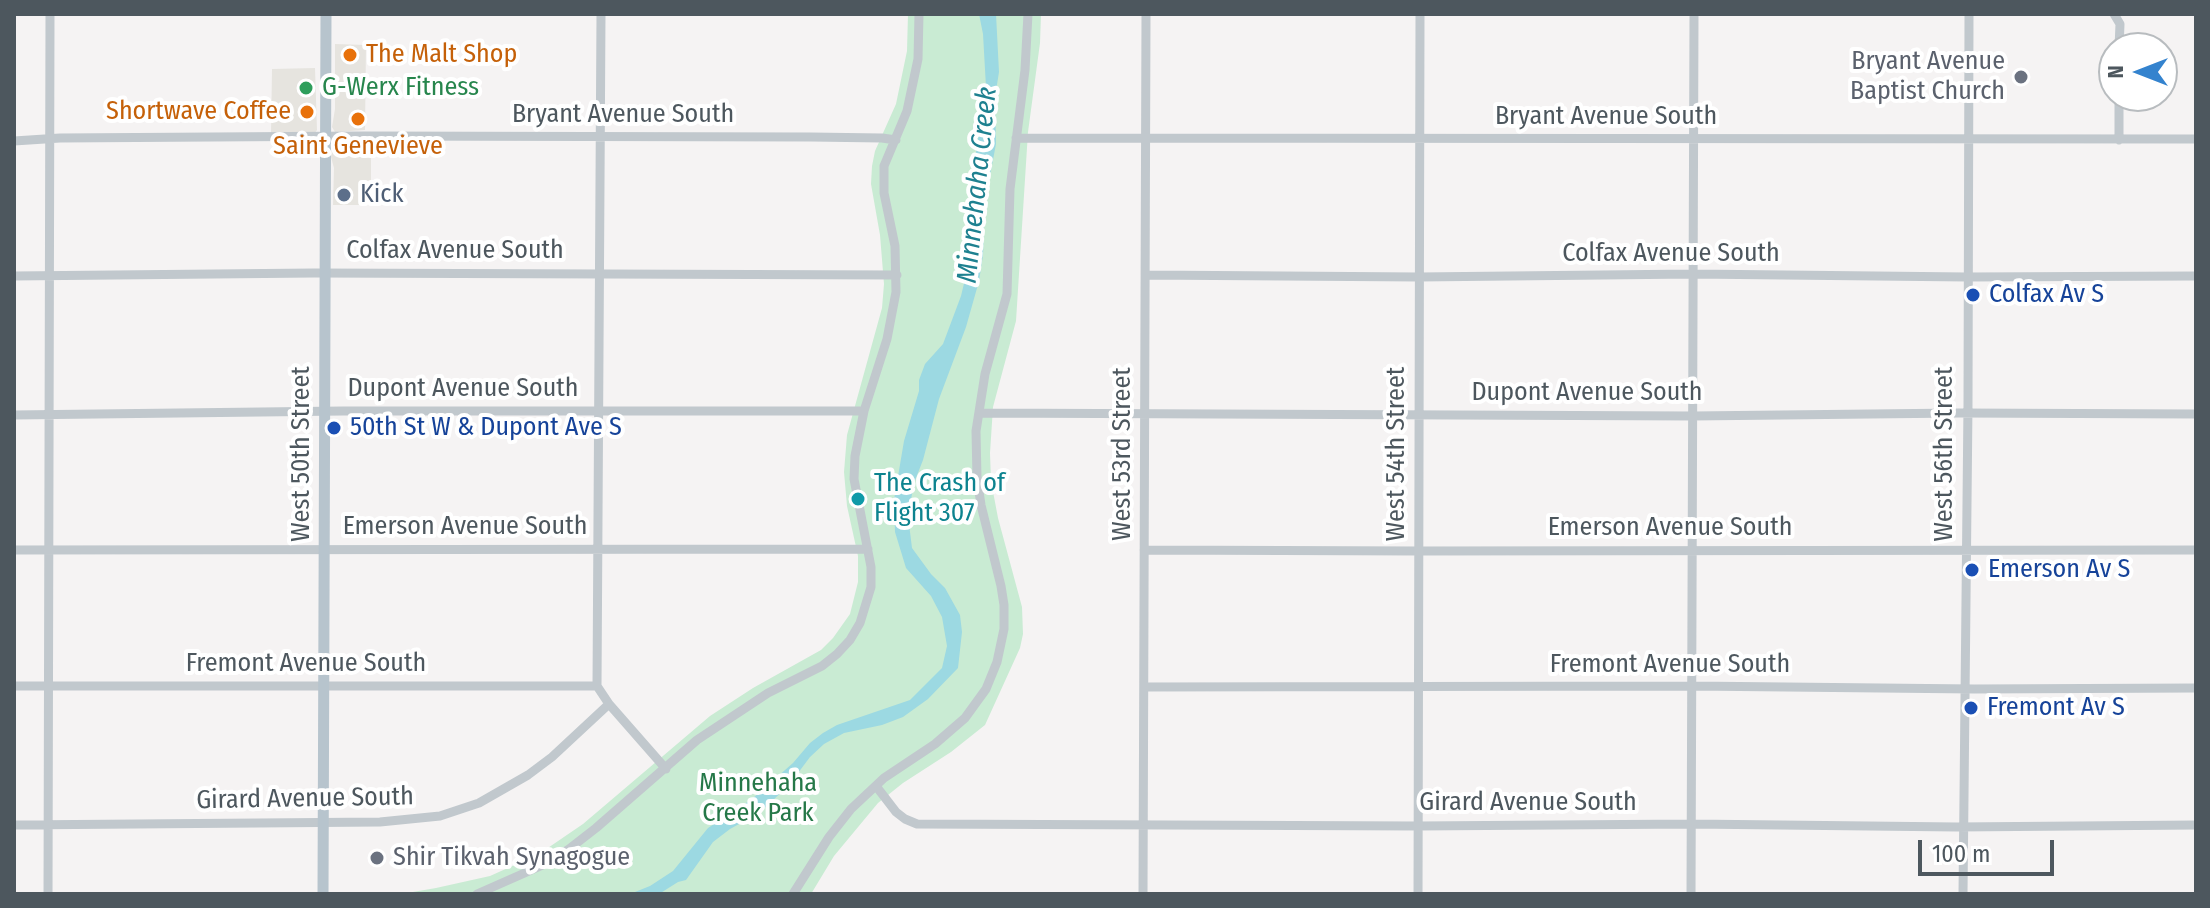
<!DOCTYPE html>
<html>
<head>
<meta charset="utf-8">
<style>
  body { margin:0 }
  #map { position:relative; width:2210px; height:908px; overflow:hidden; background:#f5f3f3; font-family:"Fira Sans Condensed",sans-serif }
  canvas { display:block }
  .frame { position:absolute; inset:0; border:16px solid #4d575e; pointer-events:none }
  .north { position:absolute; left:2098px; top:32px; width:80px; height:80px; box-sizing:border-box; background:#fff; border:2px solid #b8bcbf; border-radius:50%; rotate:270deg; font-size:22px; font-weight:700; line-height:32px; text-align:center; color:#4d575e }
  .north::after { content:''; display:block; margin:auto; width:28px; height:36px; background:#3483ce; clip-path:polygon(50% 0,100% 100%,50% 72%,0 100%) }
  .scale { position:absolute; left:1918px; top:840px; width:136px; height:36px; box-sizing:border-box; border:4px solid #4d575e; border-top:0; padding-left:10px; font-size:24px; line-height:28px; white-space:nowrap; color:#4d575e; -webkit-text-stroke:6px #fff; paint-order:stroke }
</style>
</head>
<body>
<div id="map">
<canvas width="2210" height="908"></canvas>
<div class="frame"></div>
<div class="north">N</div>
<div class="scale">100 m</div>
</div>
<script>
const ctx = document.querySelector('canvas').getContext('2d');
ctx.lineJoin = 'round';
function fill(path, color) {
  ctx.fillStyle = color;
  ctx.fill(path, 'evenodd');
}
function toPath(rows) {
  const path = new Path2D();
  for (const r of rows) {
    path.moveTo(r[0], r[1]);
    for (let i = 2; i < r.length; i += 2) path.lineTo(r[i], r[i + 1]);
  }
  return path;
}
function stroke(path, color, width, dash) {
  ctx.strokeStyle = color;
  ctx.lineWidth = width;
  ctx.lineCap = dash ? 'butt' : 'round';
  ctx.setLineDash(dash || []);
  ctx.stroke(path);
}
function write(font, color, halo, rows, align = 'center') {
  ctx.font = font + ' "Fira Sans Condensed",sans-serif';
  ctx.lineWidth = 8;
  ctx.setLineDash([]);
  ctx.textBaseline = 'middle';
  ctx.strokeStyle = halo;
  ctx.fillStyle = color;
  for (const [text, x, y, turn = 0] of rows) {
    ctx.save();
    ctx.translate(x, y);
    ctx.rotate((+turn || 0) * Math.PI / 180);
    ctx.textAlign = isNaN(turn) ? turn : align;
    if (halo) ctx.strokeText(text, 0, 0);
    ctx.fillText(text, 0, 0);
    ctx.restore();
  }
}
const commercial = toPath([
  [335,44,366,45,365,130,335,132,332,127,335,109],
  [315,68,317,130,315,133,271,134,272,69],
  [335,142,371,145,371,205,333,205,334,168,331,157,332,147]
]);
const green = toPath([
  [908,14,1041,14,1040,43,1028,132,1016,321,993,407,990,453,991,481,998,518,1022,607,1023,634,1020,648,985,725,951,752,903,783,878,803,834,856,811,894,336,894,407,893,436,888,490,876,539,854,583,824,710,716,753,688,821,650,833,638,850,614,858,582,858,556,847,506,844,472,847,435,882,308,884,284,880,235,871,184,872,166,875,151,896,104,907,51]
]);
const water = toPath([
  [979,14,996,14,999,72,995,97,996,144,985,202,983,255,979,281,966,327,939,399,923,460,914,483,908,516,912,548,931,574,945,588,960,615,962,632,958,668,928,699,903,717,882,725,844,733,824,744,810,757,789,785,770,803,759,813,730,829,713,842,686,880,678,882,659,894,630,894,650,886,673,871,708,828,752,799,793,763,810,743,823,733,837,725,910,700,942,668,947,646,942,617,931,596,906,568,895,532,894,500,904,441,919,391,919,380,925,364,943,344,961,296,966,275,975,159,986,87,983,34]
]);
const minor = toPath([
  [601,14,597,686,609,704,666,769],
  [2114,14,2120,24,2119,48],
  [1016,138,2196,139],
  [2119,140,2119,96],
  [14,141,60,138,364,136,811,137,882,138,896,140],
  [1146,275,1419,277,1693,274,1967,277,2196,276],
  [14,276,314,273,897,275],
  [979,413,1693,416,1959,413,2196,414],
  [14,415,343,411,864,411],
  [14,550,868,549],
  [1144,550,1418,551,2196,550],
  [14,686,597,686],
  [1144,687,1692,686,1974,689,2196,688],
  [876,786,896,812,905,819,917,824,1418,826,1692,824,1957,827,2196,825],
  [14,825,380,822,440,816,479,803,528,775,552,757,609,704],
  [48,894,50,14],
  [477,894,545,864,569,849,596,828,697,740,768,693,822,666,837,654,850,640,860,623,871,587,871,567,854,479,855,456,864,411,887,339,896,292,895,246,884,193,884,166,907,111,918,59,919,14],
  [793,894,829,837,851,809,884,778,935,744,965,718,986,689,997,662,1004,629,1004,605,1001,586,981,505,977,478,976,431,985,374,1007,294,1010,189,1025,70,1028,14],
  [1143,894,1146,14],
  [1418,894,1420,14],
  [1691,894,1694,14],
  [1963,894,1968,405,1969,14]
]);
const major = toPath([
  [323,894,326,14]
]);
const markers = [
  [350,55,8,"#e8710a"],
  [2021,77,8,"#6b7280"],
  [306,88,8,"#2e9e5b"],
  [307,112,8,"#e8710a"],
  [358,119,8,"#e8710a"],
  [344,195,8,"#5c6f8a"],
  [1973,295,8,"#1a4fb4"],
  [334,428,8,"#1a4fb4"],
  [858,499,8,"#0f9aa8"],
  [1972,570,8,"#1a4fb4"],
  [1971,708,8,"#1a4fb4"],
  [377,858,8,"#6b7280"]
];
const foodNames = [
  ["The Malt Shop",366,55],
  ["Shortwave Coffee",291,112,"right"],
  ["Saint Genevieve",358,147,"center"]
];
const worshipNames = [
  ["Bryant Avenue",2005,62],
  ["Baptist Church",2005,92],
  ["Shir Tikvah Synagogue",393,858,"left"]
];
const leisureNames = [
  ["G-Werx Fitness",322,88]
];
const streetNames = [
  ["Bryant Avenue South",623,115],
  ["Bryant Avenue South",1606,117],
  ["Colfax Avenue South",455,251],
  ["Colfax Avenue South",1671,254],
  ["Dupont Avenue South",463,389],
  ["Dupont Avenue South",1587,393],
  ["West 50th Street",302,454,-90],
  ["West 53rd Street",1123,454,-90],
  ["West 54th Street",1397,454,-90],
  ["West 56th Street",1945,454,-90],
  ["Emerson Avenue South",465,527],
  ["Emerson Avenue South",1670,528],
  ["Fremont Avenue South",306,664],
  ["Fremont Avenue South",1670,665],
  ["Girard Avenue South",305,799,-1],
  ["Girard Avenue South",1528,803]
];
const serviceNames = [
  ["Kick",360,195]
];
const transitNames = [
  ["Colfax Av S",1989,295],
  ["50th St W & Dupont Ave S",350,428],
  ["Emerson Av S",1988,570],
  ["Fremont Av S",1987,708]
];
const cultureNames = [
  ["The Crash of",874,484],
  ["Flight 307",874,514]
];
const parkNames = [
  ["Minnehaha",758,784],
  ["Creek Park",758,814]
];
const waterNames = [
  ["Minnehaha Creek",978,185,-84]
];
fill(commercial, '#e6e4df');
fill(green, '#c9ebd3');
fill(water, '#9cd9e2');
stroke(minor, '#c1c8cd', 9);
stroke(major, '#b7c4cd', 11);
for (const [x, y, r, color] of markers) {
  const dot = new Path2D();
  dot.arc(x, y, r, 0, 2 * Math.PI);
  ctx.fillStyle = color;
  ctx.fill(dot);
  stroke(dot, '#fff', 3);
}
write('26px', '#c56008', '#fff', foodNames, 'left');
write('26px', '#5b616d', '#fff', worshipNames, 'right');
write('26px', '#27864d', '#fff', leisureNames, 'left');
write('26px', '#4d575e', '#fff', streetNames);
write('26px', '#4e5e75', '#fff', serviceNames, 'left');
write('26px', '#164399', '#fff', transitNames, 'left');
write('26px', '#0d838f', '#fff', cultureNames, 'left');
write('26px', '#257848', '#fff', parkNames);
write('italic 28px', '#1e8190', '#fff', waterNames);
</script>
</body>
</html>
